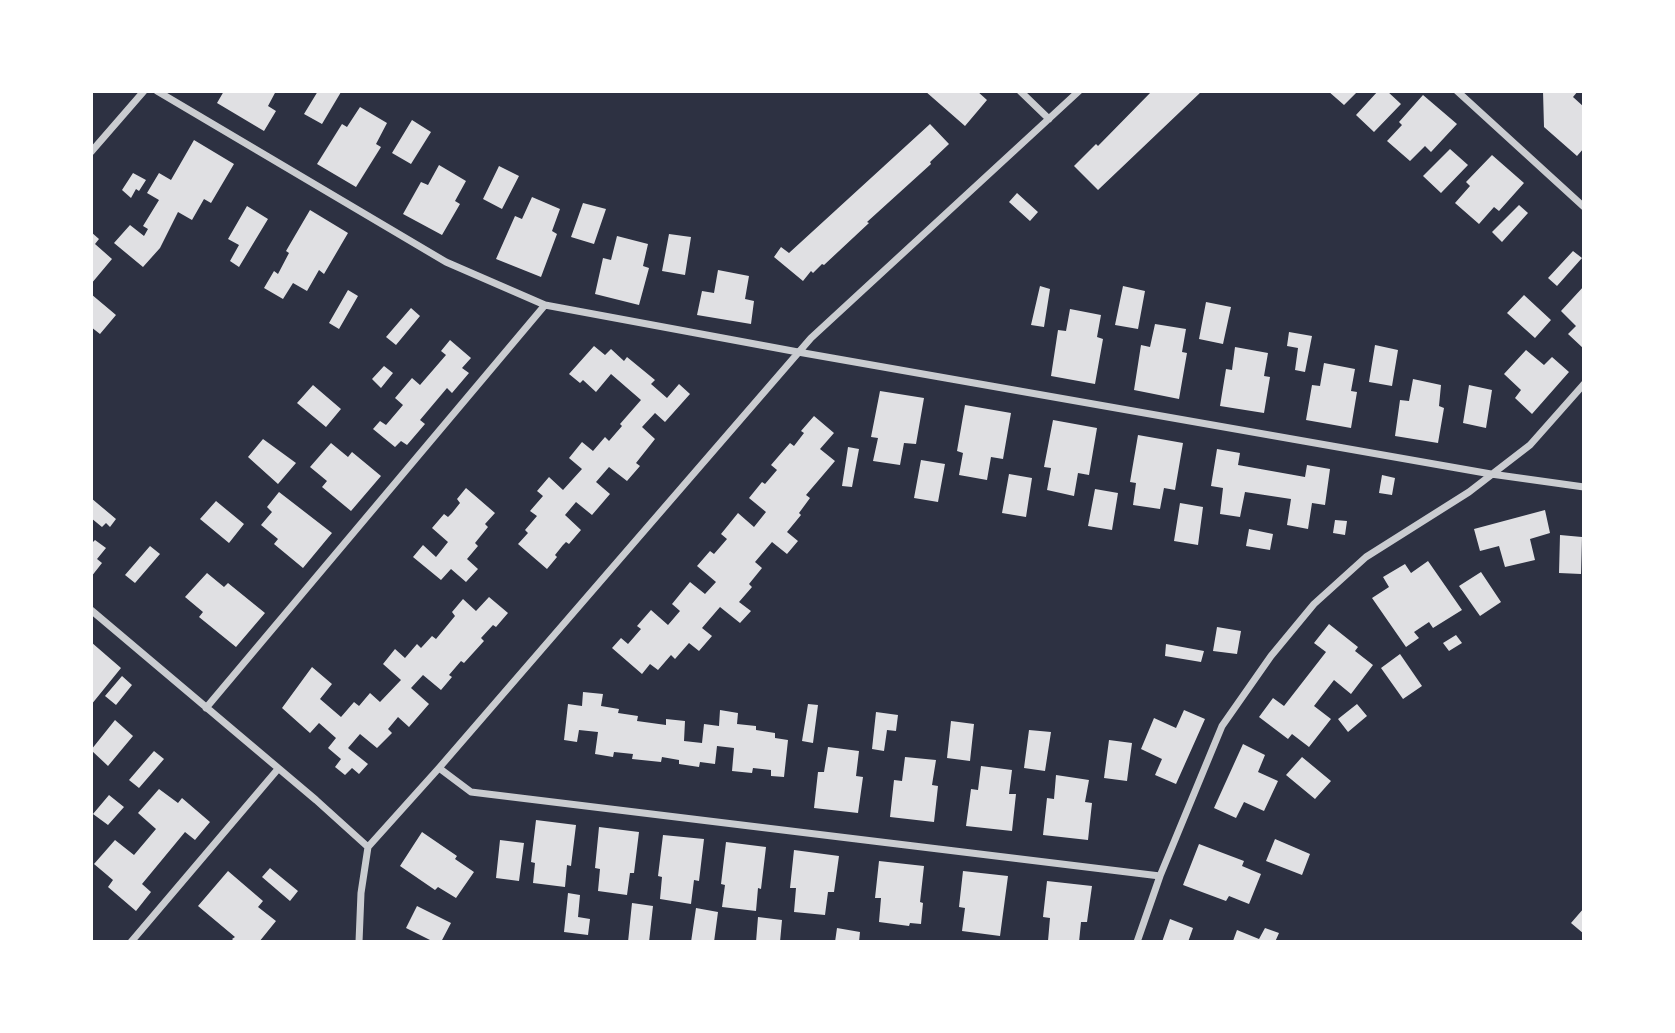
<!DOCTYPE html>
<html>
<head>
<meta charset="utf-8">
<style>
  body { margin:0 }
  #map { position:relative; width:1675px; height:1033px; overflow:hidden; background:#2d3142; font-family:Commissioner,sans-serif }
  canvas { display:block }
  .frame { position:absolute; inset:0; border:93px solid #fff; pointer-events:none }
</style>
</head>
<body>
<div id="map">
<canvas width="1675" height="1033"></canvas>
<div class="frame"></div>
</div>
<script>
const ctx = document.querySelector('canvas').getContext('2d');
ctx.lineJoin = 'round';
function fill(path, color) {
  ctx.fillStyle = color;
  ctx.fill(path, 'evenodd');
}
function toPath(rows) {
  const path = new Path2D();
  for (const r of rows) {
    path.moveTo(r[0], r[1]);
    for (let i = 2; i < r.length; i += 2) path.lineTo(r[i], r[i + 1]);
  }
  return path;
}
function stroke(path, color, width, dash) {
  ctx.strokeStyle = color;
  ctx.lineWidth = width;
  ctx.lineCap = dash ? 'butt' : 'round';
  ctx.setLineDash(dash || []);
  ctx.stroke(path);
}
const building = toPath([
  [224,91,276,91,268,106,276,111,264,131,217,103],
  [318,91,341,92,322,124,304,114],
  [925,91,977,91,987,100,965,126],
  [1152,91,1202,91,1098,190,1074,166,1096,144,1098,146],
  [1328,91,1358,91,1344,105],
  [1378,91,1387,91,1401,104,1374,132,1356,115],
  [1543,91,1578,91,1573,97,1584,107,1584,148,1577,156,1544,127],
  [1423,95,1457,124,1431,152,1425,146,1410,161,1387,141,1402,125,1399,122],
  [360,107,387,123,376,144,381,147,356,187,317,164,342,124,347,127],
  [412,120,431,132,411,164,392,153],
  [930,124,949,144,930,162,931,164,867,222,869,223,824,265,822,264,813,273,811,271,803,281,774,257,781,247,789,253],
  [194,140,234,164,211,203,204,199,192,220,178,212,160,248,143,267,114,243,130,225,144,236,148,229,143,226,159,200,147,193,159,173,171,180],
  [1450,149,1468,165,1441,193,1423,176],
  [1492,155,1524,183,1499,211,1494,207,1479,224,1455,203,1470,186,1466,182],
  [439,165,466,181,455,201,460,204,442,235,403,214,421,182,428,185],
  [499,166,519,176,502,209,483,199],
  [133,173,146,180,139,191,136,189,131,198,122,190],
  [1017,193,1038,212,1030,221,1009,202],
  [532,197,560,209,552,231,557,234,541,277,496,259,515,216,522,219],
  [583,203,606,209,594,244,571,237],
  [1519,205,1528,213,1502,242,1492,232],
  [247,206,268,219,239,267,230,261,239,245,228,239],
  [310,210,348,233,324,274,319,270,307,291,293,283,283,299,264,288,274,271,278,274,289,253,286,251],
  [91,232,99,239,95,244,112,259,91,284],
  [669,234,691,237,685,275,662,271],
  [617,236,648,244,643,266,649,268,639,305,595,294,603,258,611,260],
  [1573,251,1582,258,1557,286,1548,278],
  [718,270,749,276,745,299,754,301,751,324,697,315,702,291,714,293],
  [1040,286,1050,289,1044,327,1031,325],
  [1123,286,1145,291,1138,329,1115,325],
  [1584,286,1584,349,1568,334,1576,326,1561,311],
  [348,290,358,296,339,329,329,323],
  [91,294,116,315,100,334,91,327],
  [1524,295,1551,320,1535,338,1507,313],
  [1206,302,1231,307,1223,344,1199,339],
  [411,308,420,316,396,345,386,337],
  [1070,309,1101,315,1097,337,1103,339,1095,384,1051,376,1058,330,1066,331],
  [1155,324,1186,329,1182,352,1187,353,1179,399,1134,390,1141,345,1150,347],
  [1289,332,1312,336,1305,372,1295,370,1298,348,1287,346],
  [450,340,471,358,462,368,469,373,452,393,447,388,420,420,425,424,407,445,401,441,395,447,373,429,380,421,386,425,403,405,395,398,412,378,420,385,446,355,441,351],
  [1375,345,1398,350,1392,386,1369,382],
  [594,346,605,355,611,349,624,361,627,357,655,380,651,384,667,398,679,384,690,394,665,422,655,413,642,427,655,439,636,463,640,466,627,481,609,467,596,482,610,494,592,515,576,502,565,515,581,530,569,544,566,542,563,545,555,555,557,557,547,569,518,544,528,533,525,530,537,516,530,511,543,496,537,491,549,477,563,490,582,469,569,458,582,442,593,451,605,437,609,441,622,426,620,424,641,400,611,374,596,392,583,380,580,383,569,374],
  [1235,347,1268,353,1264,376,1270,377,1264,413,1220,406,1226,369,1232,370],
  [1526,350,1544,365,1552,357,1569,372,1532,414,1515,398,1521,390,1504,374],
  [1324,363,1355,369,1351,391,1357,392,1351,428,1306,420,1312,385,1320,386],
  [384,366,393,373,381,388,372,379],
  [1413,379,1441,385,1439,406,1444,408,1438,443,1395,436,1400,400,1409,401],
  [313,385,341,409,326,427,297,403],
  [1469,385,1492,390,1486,428,1463,423],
  [880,391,924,398,916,444,904,443,900,465,873,461,878,438,871,437],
  [965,405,1011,413,1003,459,991,457,987,480,959,475,963,453,957,451],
  [814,416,834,433,820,449,835,461,806,495,810,498,799,513,801,515,787,532,798,541,787,554,772,542,755,562,762,568,749,584,752,587,739,602,751,611,740,623,720,607,702,628,712,636,699,651,689,643,675,659,671,655,658,670,650,664,642,674,612,648,621,638,628,644,641,629,637,626,651,610,668,625,680,611,672,604,690,582,705,594,716,582,697,566,710,551,714,554,727,539,721,534,738,513,754,527,766,512,749,498,762,482,765,484,777,470,771,465,790,443,794,446,804,433,801,431],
  [1053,420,1097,428,1089,475,1078,473,1074,496,1047,490,1051,468,1044,467],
  [1138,435,1183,443,1175,490,1164,488,1160,509,1133,505,1136,483,1130,482],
  [263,439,296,463,278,484,248,457],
  [331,443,348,457,352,452,381,476,351,511,322,487,327,481,310,467],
  [848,447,859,449,852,487,842,486],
  [1217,449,1240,453,1238,465,1305,477,1307,465,1330,469,1325,505,1312,503,1308,529,1287,525,1291,499,1245,492,1240,517,1220,514,1223,488,1211,486],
  [921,460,945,464,938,502,914,498],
  [1009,474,1032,478,1026,517,1002,513],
  [1382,475,1395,478,1392,495,1379,493],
  [466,488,495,513,485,524,488,527,475,543,478,546,467,559,478,569,466,582,451,569,441,580,413,557,423,545,436,557,448,542,432,528,444,514,448,517,452,513,460,503,457,499],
  [1095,489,1118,493,1112,530,1088,526],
  [279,492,332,533,303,568,274,544,278,539,261,525,272,512,267,507],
  [91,498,116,519,110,527,106,523,102,527,91,518],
  [216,501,244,524,229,543,200,519],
  [1180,503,1203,507,1198,545,1174,541],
  [1545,510,1550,533,1530,539,1535,560,1505,567,1499,546,1480,551,1474,529],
  [1335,520,1347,521,1345,535,1333,533],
  [1249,529,1273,534,1270,550,1246,546],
  [1560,535,1582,537,1581,574,1559,573],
  [91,540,93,542,95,540,106,548,97,559,102,563,91,577],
  [150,546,160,554,135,583,125,575],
  [1428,561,1462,610,1433,628,1429,622,1414,632,1419,638,1406,647,1372,598,1389,587,1383,577,1405,564,1411,573],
  [1481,572,1501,602,1480,616,1459,586],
  [207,573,224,587,228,583,265,613,236,647,199,617,203,612,185,597],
  [489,597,508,613,496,627,493,625,481,638,484,641,464,663,461,661,449,675,452,677,441,690,423,675,411,688,429,704,409,727,398,717,388,729,392,733,377,748,360,734,348,748,368,764,359,774,352,768,345,775,335,767,341,759,328,748,336,738,319,723,310,733,282,708,312,667,332,684,320,699,341,717,354,702,359,706,370,693,380,702,401,680,383,664,395,649,405,658,417,644,421,648,432,636,436,639,455,616,452,612,463,599,476,611],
  [1329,624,1358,647,1355,651,1373,665,1351,694,1334,680,1314,706,1331,719,1309,747,1292,734,1288,739,1259,717,1273,698,1284,706,1326,652,1314,643],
  [1217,627,1241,631,1237,654,1213,651],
  [1456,635,1462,643,1449,651,1443,643],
  [91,642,121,668,91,705],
  [1166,644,1204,651,1201,662,1165,656],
  [1400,654,1422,686,1403,699,1381,668],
  [122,676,132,685,116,705,105,696],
  [583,692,603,694,601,706,619,709,618,713,638,716,637,721,666,725,666,719,685,721,684,741,702,743,704,724,719,726,720,710,738,713,737,724,756,726,756,730,775,733,775,738,788,740,784,777,771,776,771,770,753,768,752,773,732,771,734,748,717,746,715,764,700,762,699,767,679,764,679,760,662,757,661,762,632,759,633,754,614,752,613,757,595,754,598,732,579,730,577,742,564,740,568,704,582,706],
  [808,704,818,705,813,743,802,741],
  [1357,704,1367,716,1348,732,1338,719],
  [1184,710,1205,719,1176,784,1155,775,1162,759,1141,749,1154,718,1176,728],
  [876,712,898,715,896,731,887,730,884,751,872,749],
  [115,720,133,736,108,766,91,750],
  [951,721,974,724,970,761,947,758],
  [1029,730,1051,732,1045,771,1024,768],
  [1109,740,1132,743,1127,781,1104,778],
  [1243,744,1265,755,1258,772,1278,781,1264,811,1244,802,1236,818,1214,808],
  [828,747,859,751,856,776,863,777,858,813,814,808,818,772,824,772],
  [154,751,164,759,139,788,129,780],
  [905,757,936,760,932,785,938,786,934,822,890,817,894,780,902,781],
  [1302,757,1331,781,1315,799,1286,775],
  [981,766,1012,770,1009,794,1016,794,1012,831,966,826,971,789,978,790],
  [1056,775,1089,780,1085,802,1092,803,1088,840,1043,835,1047,798,1054,799],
  [159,789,178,803,182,798,210,822,195,840,185,832,142,884,151,892,136,911,108,887,113,880,94,864,115,840,134,855,156,829,138,813],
  [109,795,124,807,108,825,93,814],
  [536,820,576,825,571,866,567,865,565,887,533,883,535,863,531,862],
  [599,827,639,832,634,873,630,873,627,895,598,891,600,869,595,868],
  [422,832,457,856,455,859,474,872,456,898,438,887,435,890,400,866],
  [663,835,704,839,699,881,694,880,691,904,660,899,662,877,658,876],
  [1275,839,1310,854,1302,875,1266,861],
  [500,840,524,843,519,881,496,878],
  [726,842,766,847,761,889,758,888,756,911,722,907,725,885,721,884],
  [1199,844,1244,861,1242,866,1261,874,1249,904,1229,896,1226,901,1183,885],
  [794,850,839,856,834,892,828,892,825,915,794,912,796,888,790,888],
  [879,861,924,866,920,902,923,903,921,924,910,923,909,926,879,922,881,898,875,898],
  [270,868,298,891,290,901,262,877],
  [228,871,263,901,258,907,276,921,259,942,235,942,232,939,235,937,198,906],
  [963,871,1008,876,1000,936,962,931,965,908,959,907],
  [1047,881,1092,886,1087,922,1081,922,1079,942,1048,941,1050,918,1043,917],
  [568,893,580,895,578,917,590,919,588,935,564,932],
  [632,903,653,906,649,942,628,942],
  [417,906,451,923,441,942,434,942,406,928],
  [696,908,718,912,714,942,691,942],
  [1584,908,1584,934,1571,923],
  [758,917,782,920,780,942,756,942],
  [1170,919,1193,928,1188,942,1162,942],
  [837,928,860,932,859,942,835,942],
  [1265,928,1279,933,1275,942,1233,941,1237,930,1259,939]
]);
const minor = toPath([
  [157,91,446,262,545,305,798,352,1491,474,1584,487],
  [1020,91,1049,119],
  [1457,91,1584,207],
  [91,152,144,91],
  [91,610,316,800,368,847],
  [206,708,545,305],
  [439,768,471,792,1160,876],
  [131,942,278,769],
  [359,942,361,893,368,847,439,768,811,338,1079,91],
  [1137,942,1160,876,1222,726,1271,656,1314,604,1366,557,1469,492,1530,445,1584,384]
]);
fill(building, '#e0e0e3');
stroke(minor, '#caccd0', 7);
</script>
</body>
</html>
